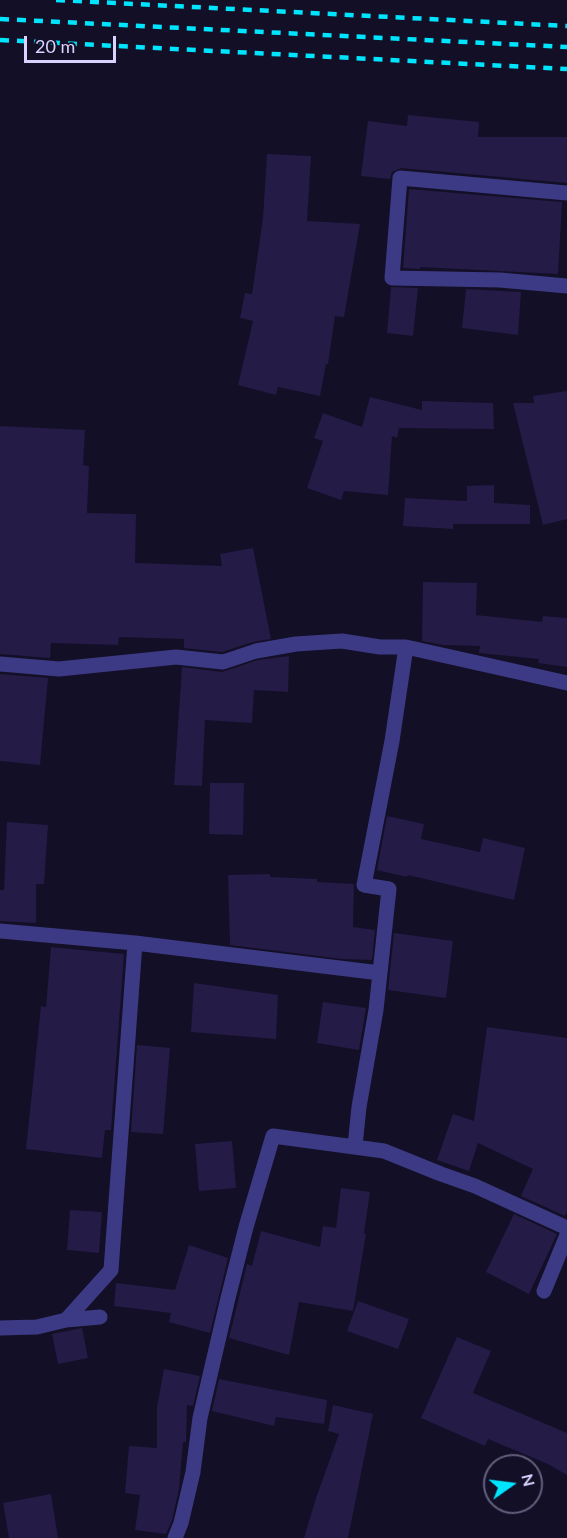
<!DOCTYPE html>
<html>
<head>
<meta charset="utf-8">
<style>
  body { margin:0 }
  #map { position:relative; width:567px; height:1538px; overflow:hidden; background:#130f26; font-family:Lato,sans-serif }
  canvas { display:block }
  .north { position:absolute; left:483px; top:1454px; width:60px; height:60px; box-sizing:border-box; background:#130f26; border:2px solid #625e7d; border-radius:50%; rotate:76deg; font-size:16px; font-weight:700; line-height:24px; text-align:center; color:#d9d4ff }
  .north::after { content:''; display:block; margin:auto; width:21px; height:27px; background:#00e5ff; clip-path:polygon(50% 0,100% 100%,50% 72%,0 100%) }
  .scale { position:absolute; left:24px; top:36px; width:92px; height:27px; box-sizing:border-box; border:3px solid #d9d4ff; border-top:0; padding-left:8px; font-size:18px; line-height:21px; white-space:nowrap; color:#d9d4ff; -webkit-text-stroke:4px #130f26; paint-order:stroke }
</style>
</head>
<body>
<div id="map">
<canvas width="567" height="1538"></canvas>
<div class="north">N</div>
<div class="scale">20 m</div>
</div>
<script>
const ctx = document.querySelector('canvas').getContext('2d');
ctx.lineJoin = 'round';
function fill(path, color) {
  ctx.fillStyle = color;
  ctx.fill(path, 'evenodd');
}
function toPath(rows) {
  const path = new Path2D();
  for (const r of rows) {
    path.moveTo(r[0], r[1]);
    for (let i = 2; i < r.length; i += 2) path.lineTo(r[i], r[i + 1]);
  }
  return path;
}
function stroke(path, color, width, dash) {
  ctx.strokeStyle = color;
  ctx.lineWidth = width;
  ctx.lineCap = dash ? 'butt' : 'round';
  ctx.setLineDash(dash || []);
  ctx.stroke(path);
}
const building = toPath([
  [408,115,479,122,478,137,567,137,567,183,401,168,392,172,390,179,361,176,368,121,407,126],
  [267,154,311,156,307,221,360,224,344,317,335,316,328,364,326,364,320,396,278,387,276,395,238,385,253,321,240,318,245,293,252,294,263,218],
  [409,189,562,202,558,274,420,267,420,269,403,268],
  [391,287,418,288,413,336,387,333],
  [466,289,521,292,518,335,462,328],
  [567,391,567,519,543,525,513,403,534,403,533,396],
  [370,397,422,410,422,401,493,403,494,429,399,428,397,438,392,436,388,495,344,491,341,500,307,488,323,441,314,438,323,413,362,427],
  [0,426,85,430,83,465,89,466,87,513,136,514,135,563,222,566,220,554,253,548,271,639,253,642,222,652,184,648,184,639,119,637,118,645,51,643,50,658,0,654],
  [494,485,494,503,530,505,530,524,453,524,453,529,403,526,405,498,467,501,467,486],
  [423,582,477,583,476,615,542,622,543,616,567,618,567,667,538,663,539,659,479,653,480,646,443,645,422,641],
  [289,656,288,692,254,690,252,723,205,720,202,786,174,785,182,667,222,672,258,660],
  [0,674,48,678,40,765,0,761],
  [210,783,244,783,243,835,209,834],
  [387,816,424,824,421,839,480,852,483,838,525,848,514,900,408,875,407,877,377,870],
  [7,822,48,825,44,884,36,884,36,923,0,921,0,890,4,890],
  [270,874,270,877,317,879,317,882,354,884,353,927,375,930,372,960,342,959,230,945,228,875],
  [394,933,453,941,446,998,388,990],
  [51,947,124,954,111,1130,105,1130,102,1158,26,1149,41,1006,46,1007],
  [194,983,278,995,276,1039,191,1032],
  [323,1002,366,1008,359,1050,317,1043],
  [487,1027,567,1038,567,1212,565,1216,521,1196,533,1169,478,1143,469,1171,437,1160,453,1114,474,1121],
  [137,1045,170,1048,163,1134,131,1132],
  [232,1141,236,1188,199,1191,195,1144],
  [341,1188,370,1192,364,1233,366,1234,353,1311,299,1302,289,1355,229,1338,247,1264,252,1266,261,1231,320,1247,323,1226,336,1228],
  [70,1210,102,1212,99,1253,67,1250],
  [514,1214,557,1234,529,1294,486,1272],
  [189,1245,228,1258,210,1333,169,1322,171,1313,114,1306,116,1283,175,1290],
  [358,1301,409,1319,398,1349,347,1331],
  [82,1328,88,1358,58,1364,52,1334],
  [457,1337,491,1351,473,1393,567,1433,567,1475,548,1464,488,1439,485,1446,421,1418],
  [164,1369,200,1376,193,1406,187,1405,186,1442,183,1442,179,1489,172,1520,166,1534,135,1530,140,1495,125,1493,129,1446,157,1448,157,1407],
  [219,1379,327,1400,324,1424,276,1417,274,1426,212,1411],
  [333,1405,373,1414,348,1538,304,1538,316,1498,339,1434,328,1431],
  [51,1494,58,1538,9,1538,3,1503]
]);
const minor = toPath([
  [567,193,400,178,392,278,500,280,567,286],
  [406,647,567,683],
  [0,664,59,669,176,657,223,662,256,651,296,644,342,641,380,647,406,647,392,741,364,885,389,889,376,1010,359,1107,355,1146],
  [0,931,135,943,380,973],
  [544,1291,567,1235],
  [66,1320,111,1270,135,943],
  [0,1328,37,1327,66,1320,100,1317],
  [175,1538,181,1523,193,1472,200,1418,228,1298,246,1227,273,1136,384,1151,441,1174,475,1186,567,1228]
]);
const rail = toPath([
  [56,0,567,26],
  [0,19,567,47],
  [0,40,567,69]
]);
fill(building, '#241b47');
stroke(minor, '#3d3a85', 15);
stroke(rail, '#00e5ff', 4.5, [9, 8]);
</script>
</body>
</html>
